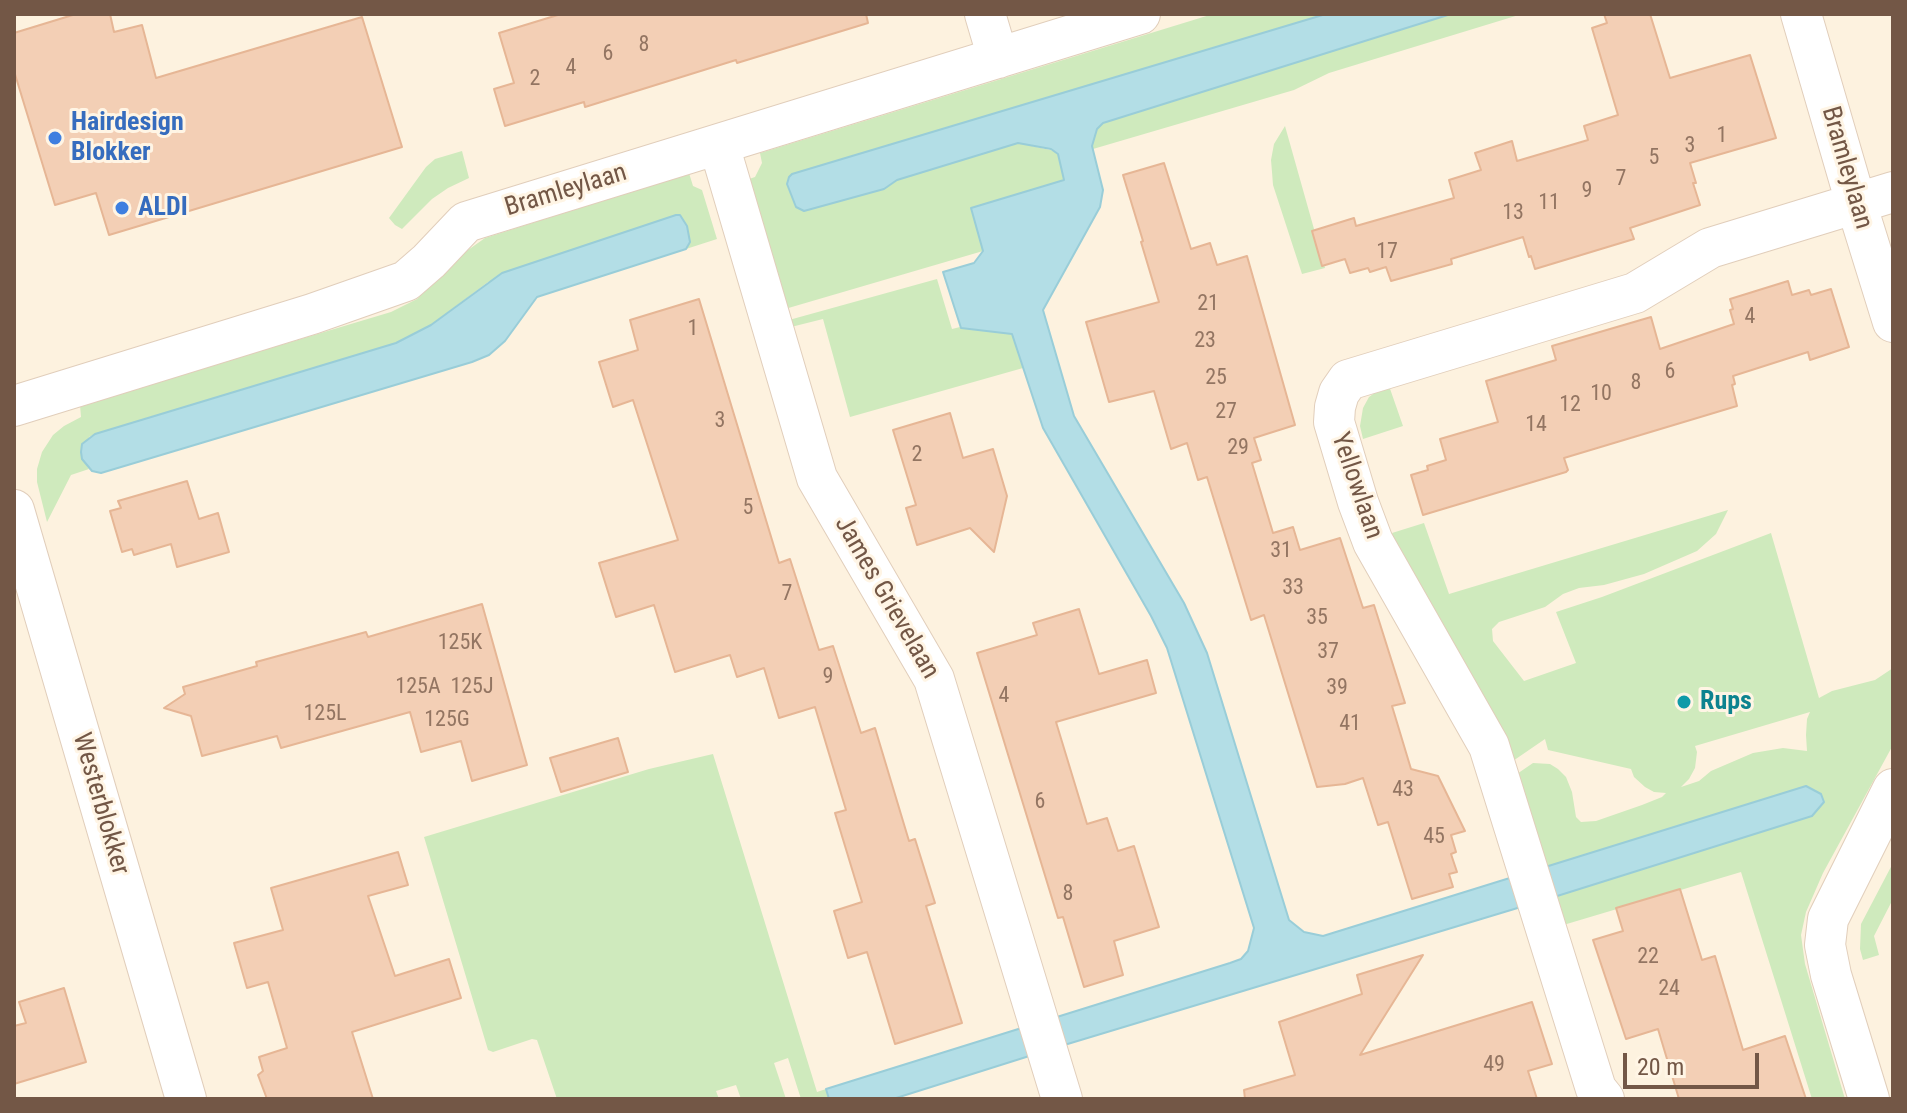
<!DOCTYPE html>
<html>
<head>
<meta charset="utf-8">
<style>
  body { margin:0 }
  #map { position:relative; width:1907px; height:1113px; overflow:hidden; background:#fdf2df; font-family:"Roboto Condensed",sans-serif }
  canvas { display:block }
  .frame { position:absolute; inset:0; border:16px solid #735746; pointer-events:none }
  .scale { position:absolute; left:1623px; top:1053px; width:136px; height:36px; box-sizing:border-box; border:4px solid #735746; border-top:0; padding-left:10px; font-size:24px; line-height:28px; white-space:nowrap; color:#735746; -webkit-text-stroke:6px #fff5e5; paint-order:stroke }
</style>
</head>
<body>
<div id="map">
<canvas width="1907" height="1113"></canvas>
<div class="frame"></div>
<div class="scale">20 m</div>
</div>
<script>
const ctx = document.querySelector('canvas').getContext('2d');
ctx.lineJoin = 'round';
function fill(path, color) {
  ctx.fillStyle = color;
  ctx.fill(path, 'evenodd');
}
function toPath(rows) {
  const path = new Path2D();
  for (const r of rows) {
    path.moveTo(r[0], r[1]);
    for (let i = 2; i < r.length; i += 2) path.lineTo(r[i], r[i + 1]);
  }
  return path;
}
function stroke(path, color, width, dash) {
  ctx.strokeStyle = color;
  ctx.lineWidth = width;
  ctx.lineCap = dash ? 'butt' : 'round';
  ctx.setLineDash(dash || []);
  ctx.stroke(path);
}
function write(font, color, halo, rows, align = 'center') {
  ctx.font = font + ' "Roboto Condensed",sans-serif';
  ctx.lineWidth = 6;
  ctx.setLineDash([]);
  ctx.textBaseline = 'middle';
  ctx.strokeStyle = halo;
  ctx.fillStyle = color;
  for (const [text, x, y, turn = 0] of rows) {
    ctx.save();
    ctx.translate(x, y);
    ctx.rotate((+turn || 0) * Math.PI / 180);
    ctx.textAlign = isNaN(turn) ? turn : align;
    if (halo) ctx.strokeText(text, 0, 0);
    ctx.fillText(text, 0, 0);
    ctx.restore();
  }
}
const green = toPath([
  [1213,14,1326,14,787,184,796,207,804,211,884,189,897,180,1018,143,1055,151,1058,154,1064,180,972,208,983,251,785,309,746,180,755,177,762,163,760,153],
  [1451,14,1522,14,1329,73,1294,90,1093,149,1092,141,1097,129,1103,123],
  [1285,126,1325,268,1302,274,1273,185,1272,172,1271,160,1274,144],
  [462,151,469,178,448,188,432,199,402,229,395,225,389,218,426,167,435,159],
  [689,173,693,186,702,190,717,239,686,249,690,242,488,282,431,325,396,343,95,434,89,437,87,466,89,469,71,475,47,522,37,482,37,469,42,452,53,435,64,426,81,417,80,405,391,312,417,299,461,255,485,238],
  [937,279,952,329,960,327,1012,333,1023,368,850,417,823,319,791,327,789,320],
  [1388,383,1403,426,1363,439,1360,426,1363,408,1369,397],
  [1728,510,1716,534,1697,551,1644,574,1604,585,1579,588,1563,594,1545,607,1499,622,1492,629,1493,641,1524,681,1576,663,1556,612,1602,597,1771,533,1819,698,1832,691,1875,680,1893,668,1893,745,1823,873,1806,912,1801,935,1805,964,1845,1099,1812,1099,1741,872,1560,926,1554,897,1812,816,1805,787,1541,868,1514,776,1533,763,1550,764,1558,769,1566,777,1572,792,1576,817,1581,822,1596,821,1642,805,1662,797,1666,793,1654,792,1645,787,1634,777,1631,769,1548,750,1545,739,1510,763,1397,548,1392,533,1424,523,1449,594],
  [1810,712,1807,719,1806,735,1807,751,1783,748,1753,753,1711,771,1699,781,1681,787,1689,779,1695,768,1697,752,1695,746],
  [713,754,817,1092,826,1089,829,1099,801,1099,788,1058,774,1063,786,1099,741,1099,736,1085,716,1091,719,1099,557,1099,537,1040,532,1039,493,1052,488,1050,424,837,649,769],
  [1893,863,1893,899,1874,936,1879,955,1863,960,1860,949,1861,924]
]);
const water = toPath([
  [1326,14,1451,14,1103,123,1097,129,1092,146,1103,190,1100,207,1043,310,1074,416,1184,603,1207,653,1289,920,1304,932,1323,936,1806,786,1821,794,1824,802,1812,816,1554,897,1061,1046,893,1099,829,1099,826,1089,1230,963,1241,959,1248,951,1254,928,1167,648,1151,616,1043,428,1012,334,961,328,943,272,974,263,983,251,971,208,1064,180,1058,154,1051,149,1018,143,897,180,884,189,804,211,796,207,787,184,789,177,792,174,1326,14],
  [676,215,680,215,687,226,690,242,686,249,537,297,505,341,489,355,472,362,101,473,92,471,82,459,81,452,82,444,95,434,396,343,431,325,502,273,676,215]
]);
const building = toPath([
  [76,14,110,14,114,32,142,25,156,78,362,17,402,147,109,235,96,193,55,205,14,71,14,33,76,14],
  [561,14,866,14,868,23,737,63,736,60,585,107,584,102,505,126,494,89,514,83,499,33,561,14],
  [1604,14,1650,14,1670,78,1750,55,1776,138,1690,163,1696,183,1693,183,1700,205,1630,228,1634,239,1535,269,1531,256,1529,257,1523,237,1451,259,1452,264,1391,281,1386,267,1370,272,1368,268,1350,273,1345,259,1322,266,1312,231,1354,218,1356,226,1454,198,1449,180,1481,170,1475,153,1512,141,1517,161,1588,140,1584,126,1618,115,1592,28,1607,23,1604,14],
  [1164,163,1191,249,1210,243,1217,265,1247,256,1295,425,1254,438,1261,460,1252,463,1273,533,1293,527,1300,550,1340,538,1363,608,1374,605,1405,703,1392,706,1411,769,1438,776,1465,831,1451,835,1456,852,1451,854,1457,872,1449,874,1453,887,1412,899,1388,822,1378,825,1363,778,1345,784,1317,787,1264,615,1251,620,1207,477,1198,480,1187,443,1171,449,1154,391,1109,402,1086,322,1159,302,1141,242,1143,241,1123,175,1164,163],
  [1788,281,1792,295,1809,290,1811,295,1831,289,1849,347,1810,360,1808,352,1733,376,1735,384,1732,385,1737,406,1564,458,1568,470,1566,472,1423,515,1411,475,1428,470,1427,466,1446,460,1440,439,1498,422,1486,381,1556,360,1552,346,1651,317,1660,349,1734,324,1730,310,1733,309,1730,299,1788,281],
  [699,299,779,563,790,559,819,650,833,646,861,733,875,728,909,841,915,839,935,903,926,906,962,1023,895,1044,867,952,848,958,834,911,862,902,835,813,846,810,815,707,779,718,764,668,737,677,730,655,675,672,654,605,616,617,599,563,678,540,633,400,613,407,599,362,638,350,630,320,699,299],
  [950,413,963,458,993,449,1007,496,994,552,970,528,917,545,906,508,916,505,893,430,950,413],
  [187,481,199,519,218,513,229,552,177,567,171,544,134,555,132,549,122,552,110,511,121,508,118,501,187,481],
  [482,604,527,765,472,781,461,741,421,752,410,712,281,748,277,736,202,756,191,716,164,708,185,694,183,687,257,666,256,662,366,632,368,637,482,604],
  [1079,609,1099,674,1147,660,1156,693,1056,722,1087,824,1107,818,1118,851,1134,846,1159,927,1114,941,1123,975,1084,987,1063,917,1058,918,977,653,1037,635,1033,623,1079,609],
  [618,738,628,772,561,792,550,758,618,738],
  [398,852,408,885,368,896,395,976,449,959,461,998,352,1032,373,1099,267,1099,258,1075,263,1071,259,1057,287,1048,268,982,247,988,234,943,283,930,271,888,398,852],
  [1680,889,1702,960,1715,956,1743,1050,1785,1036,1806,1099,1679,1099,1658,1029,1626,1039,1593,940,1623,931,1616,908,1680,889],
  [1423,955,1360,1055,1532,1002,1552,1064,1528,1071,1537,1099,1245,1099,1244,1090,1295,1075,1279,1022,1362,994,1357,975,1423,955],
  [64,988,86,1062,14,1084,14,1026,26,1023,19,1002,64,988]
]);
const minor = toPath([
  [985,14,998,58],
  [1801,14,1856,203,1893,322],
  [719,145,817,478,934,679,1062,1099],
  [14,406,312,314,406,281,429,261,466,222,1140,14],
  [14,510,186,1099],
  [1604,1099,1596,1089,1489,746,1373,542,1358,502,1334,422,1335,407,1339,393,1348,380,1635,293,1710,248,1893,192],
  [1869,1099,1831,975,1825,945,1828,919,1893,789]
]);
const markers = [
  [55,138,8,"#3f7fe0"],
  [122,208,8,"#3f7fe0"],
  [1684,702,8,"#0f9aa8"]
];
const numberNames = [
  ["8",644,45],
  ["6",608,54],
  ["4",571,68],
  ["2",535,79],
  ["1",1722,136],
  ["3",1690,146],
  ["5",1654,158],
  ["7",1621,179],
  ["9",1587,191],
  ["11",1549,203],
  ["13",1513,213],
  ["17",1387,252],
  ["21",1208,304],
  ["4",1750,317],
  ["1",693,329],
  ["23",1205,341],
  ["6",1670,372],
  ["25",1216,378],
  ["8",1636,383],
  ["10",1601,394],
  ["12",1570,405],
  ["27",1226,412],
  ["3",720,421],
  ["14",1536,425],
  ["29",1238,448],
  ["2",917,455],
  ["5",748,508],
  ["31",1281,551],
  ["33",1293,588],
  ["7",787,594],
  ["35",1317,618],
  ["125K",460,643],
  ["37",1328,652],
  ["9",828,677],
  ["125A",418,687],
  ["125J",472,687],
  ["39",1337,688],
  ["4",1004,696],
  ["125L",325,714],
  ["125G",447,720],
  ["41",1350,724],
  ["43",1403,790],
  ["6",1040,802],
  ["45",1434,837],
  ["8",1068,894],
  ["22",1648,957],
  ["24",1669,989],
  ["49",1494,1065]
];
const shopNames = [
  ["Hairdesign",71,123],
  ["Blokker",71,153],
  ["ALDI",138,208]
];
const streetNames = [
  ["Bramleylaan",1846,168,74],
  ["Bramleylaan",566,191,-17],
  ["Yellowlaan",1356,486,71],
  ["James Grievelaan",886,598,60],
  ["Westerblokker",100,804,74]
];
const cultureNames = [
  ["Rups",1700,702]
];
fill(green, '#cfeabd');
fill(water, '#b3dee6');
stroke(water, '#99cdd8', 2);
fill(building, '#f3cfb5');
stroke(building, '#e6b695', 2);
stroke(minor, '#e1cebb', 42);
stroke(minor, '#fff', 40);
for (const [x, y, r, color] of markers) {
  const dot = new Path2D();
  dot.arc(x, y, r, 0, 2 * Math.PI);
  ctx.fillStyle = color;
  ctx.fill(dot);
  stroke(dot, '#fff5e5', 3);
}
write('22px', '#937562', null, numberNames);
write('bold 26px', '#366cbe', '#fff5e5', shopNames, 'left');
write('26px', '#735746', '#fff5e5', streetNames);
write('bold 26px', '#0d838f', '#fff5e5', cultureNames, 'left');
</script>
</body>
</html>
